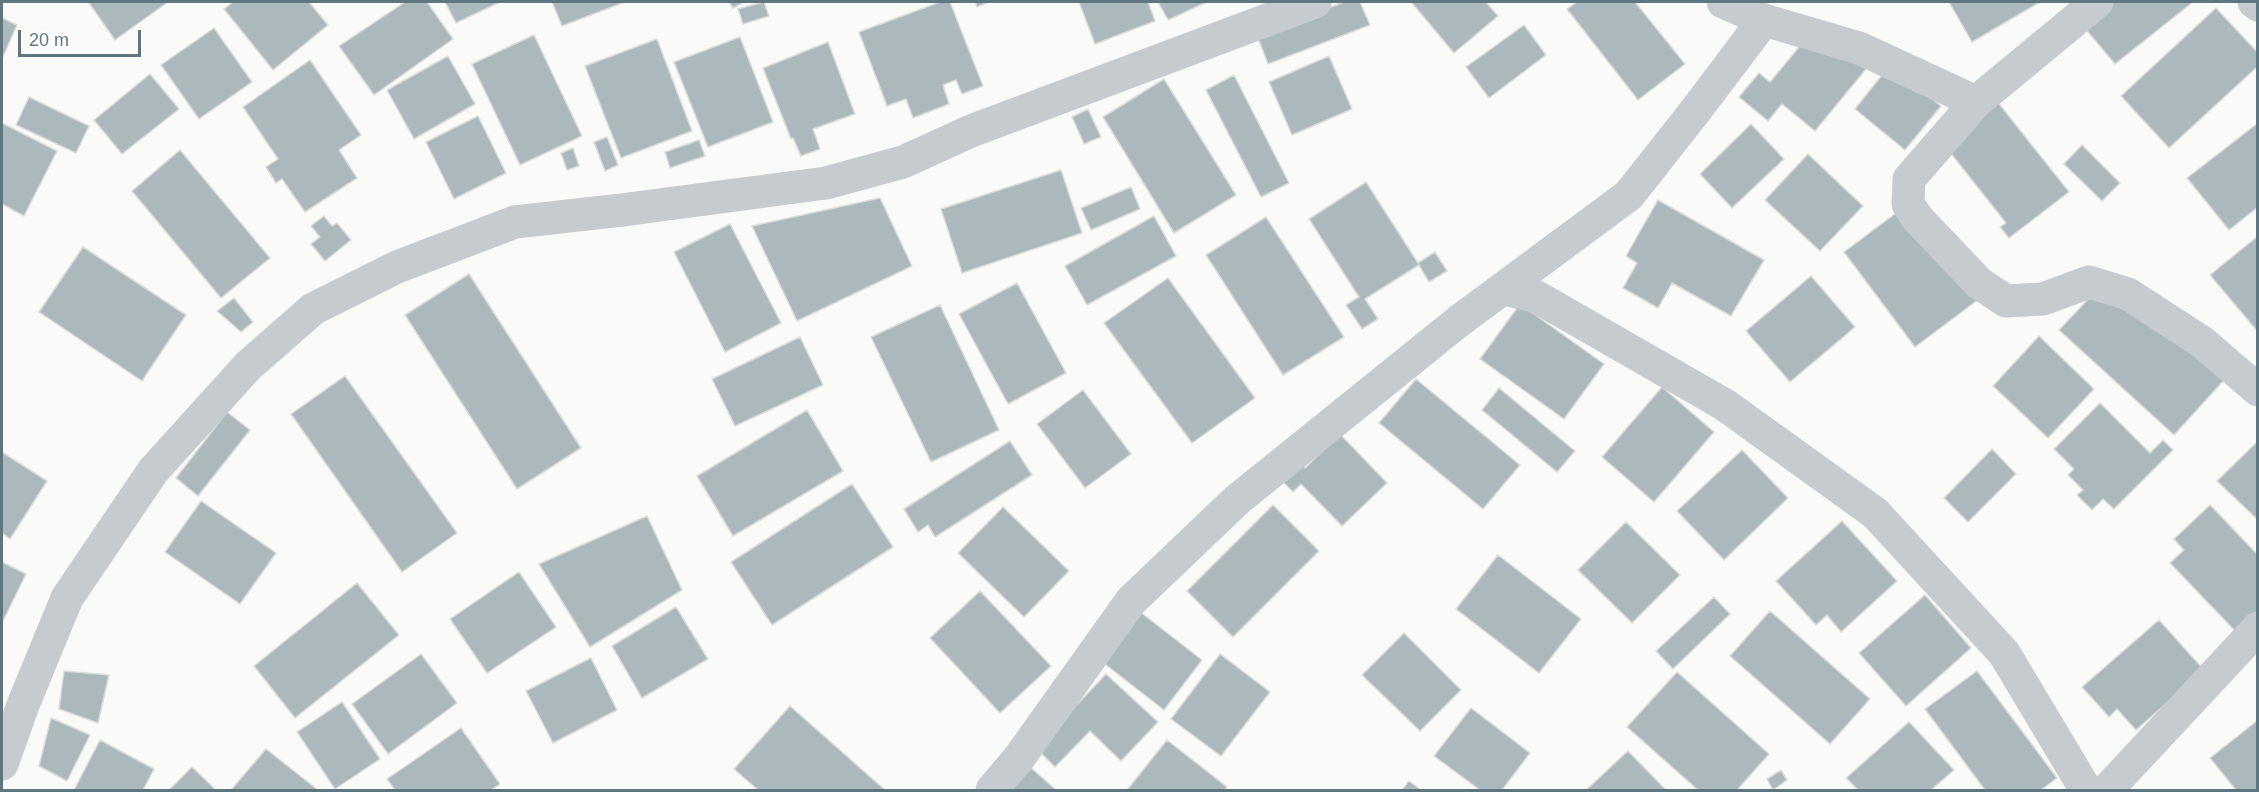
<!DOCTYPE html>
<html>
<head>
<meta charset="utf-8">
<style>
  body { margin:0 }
  #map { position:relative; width:2259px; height:792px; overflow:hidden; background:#fafaf8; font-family:Helvetica,sans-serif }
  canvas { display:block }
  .frame { position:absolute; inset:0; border:3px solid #5e767f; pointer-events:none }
  .scale { position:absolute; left:18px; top:30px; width:123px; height:27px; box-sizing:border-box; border:3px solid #5e767f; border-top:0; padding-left:8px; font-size:18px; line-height:21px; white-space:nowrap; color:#5e767f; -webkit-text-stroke:4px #fff; paint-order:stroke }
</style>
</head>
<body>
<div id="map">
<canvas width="2259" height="792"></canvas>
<div class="frame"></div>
<div class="scale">20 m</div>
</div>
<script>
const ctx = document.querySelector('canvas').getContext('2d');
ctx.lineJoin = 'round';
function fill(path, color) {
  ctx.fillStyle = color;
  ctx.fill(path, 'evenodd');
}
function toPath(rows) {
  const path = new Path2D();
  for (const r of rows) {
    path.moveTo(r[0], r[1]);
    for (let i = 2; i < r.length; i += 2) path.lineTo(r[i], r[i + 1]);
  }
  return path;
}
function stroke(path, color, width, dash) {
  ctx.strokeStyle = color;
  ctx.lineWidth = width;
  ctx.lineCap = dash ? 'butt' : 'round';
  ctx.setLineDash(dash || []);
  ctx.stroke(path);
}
const building = toPath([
  [91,2,168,2,115,40,89,3,91,2],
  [233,2,309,2,328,25,273,70,224,9,233,2],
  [405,2,427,2,453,39,374,95,339,46,405,2],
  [445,2,500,2,456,23,445,2],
  [552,2,625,2,562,26,552,2],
  [729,2,744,2,733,8,729,2],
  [764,2,769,16,743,24,738,9,764,2],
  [940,2,950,2,983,86,962,94,956,80,943,85,949,104,913,118,906,99,887,106,859,32,940,2],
  [975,2,988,2,977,7,975,2],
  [1079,2,1148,2,1155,21,1095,44,1079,2],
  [1158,2,1207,2,1168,20,1158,2],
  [1344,2,1360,2,1370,25,1268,64,1257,35,1344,2],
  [1413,2,1486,2,1498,16,1454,53,1412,3,1413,2],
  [1577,2,1635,2,1685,64,1638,100,1567,9,1577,2],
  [1949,2,2040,2,1972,42,1949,2],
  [2091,2,2193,2,2115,64,2074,15,2091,2],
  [2216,8,2258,53,2258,66,2169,148,2121,96,2216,8],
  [2,18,17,25,2,59,2,18],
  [1524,25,1546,55,1489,98,1466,67,1524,25],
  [214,28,252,82,199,119,161,65,214,28],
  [1815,28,1866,69,1815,131,1782,104,1768,121,1739,97,1759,73,1770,82,1815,28],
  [534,35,582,136,520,165,472,64,534,35],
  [740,37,773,122,708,147,674,62,740,37],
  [657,39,692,131,621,158,585,66,657,39],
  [828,42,855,114,813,129,820,149,801,156,793,138,791,139,763,68,828,42],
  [448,56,475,104,414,139,387,90,448,56],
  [1329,56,1352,109,1292,135,1269,82,1329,56],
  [310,60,361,135,339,150,357,178,305,212,282,179,276,183,266,167,278,159,243,107,310,60],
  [1890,65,1941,106,1905,150,1855,109,1890,65],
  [150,74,179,109,122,154,94,120,150,74],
  [1234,75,1289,183,1261,197,1206,90,1234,75],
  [1164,79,1236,195,1174,233,1103,117,1164,79],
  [29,97,89,126,76,153,16,125,29,97],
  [1996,100,2069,192,2009,238,2000,227,2006,223,1942,142,1996,100],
  [1088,109,1101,137,1084,144,1072,117,1088,109],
  [478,116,506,173,454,199,426,142,478,116],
  [2,123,57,151,24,216,2,204,2,123],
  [2258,123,2258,207,2229,230,2187,178,2258,123],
  [1751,124,1784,159,1732,208,1700,174,1751,124],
  [607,137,618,165,605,171,594,142,607,137],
  [699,140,705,156,670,168,665,152,699,140],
  [2082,145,2120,183,2102,201,2064,164,2082,145],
  [573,148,579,166,567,170,561,153,573,148],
  [180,150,270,258,221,298,132,191,180,150],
  [1808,154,1863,206,1820,251,1765,200,1808,154],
  [1061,170,1082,233,962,273,941,209,1061,170],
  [1366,182,1418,263,1435,252,1447,271,1429,282,1419,265,1365,299,1378,319,1362,329,1346,305,1359,297,1309,219,1366,182],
  [1131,187,1140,209,1091,230,1081,208,1131,187],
  [880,198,912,266,797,321,752,226,880,198],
  [1658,200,1764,260,1731,316,1672,283,1658,308,1623,288,1637,263,1626,256,1658,200],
  [1908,204,1979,299,1915,347,1844,252,1908,204],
  [324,216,332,226,337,223,351,240,325,261,311,244,320,237,311,226,324,216],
  [1154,216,1176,256,1087,305,1065,266,1154,216],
  [1266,217,1344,337,1283,375,1206,255,1266,217],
  [730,224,781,323,725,352,674,252,730,224],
  [2258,236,2258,332,2210,275,2258,236],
  [83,247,186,315,142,381,39,312,83,247],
  [469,274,581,448,517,489,405,315,469,274],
  [2111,275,2225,379,2174,435,2059,330,2111,275],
  [1811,276,1855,327,1790,382,1746,331,1811,276],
  [1168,278,1255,398,1192,443,1104,323,1168,278],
  [1017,283,1066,373,1008,404,959,314,1017,283],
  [234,298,253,322,241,332,217,311,234,298],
  [1520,304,1604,364,1564,419,1480,359,1520,304],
  [940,305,999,430,931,462,871,337,940,305],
  [2039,336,2094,389,2048,438,1993,386,2039,336],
  [800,337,823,385,735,426,712,379,800,337],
  [345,376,457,533,402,572,291,414,345,376],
  [1416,379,1520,465,1483,509,1379,423,1416,379],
  [1662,387,1714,432,1654,502,1602,457,1662,387],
  [1499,388,1575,451,1557,472,1482,410,1499,388],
  [1083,390,1131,454,1085,488,1037,424,1083,390],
  [2100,403,2150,453,2163,440,2173,450,2114,509,2103,499,2092,510,2077,495,2083,490,2068,475,2074,469,2054,449,2100,403],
  [807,410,843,471,733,536,697,476,807,410],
  [227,412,250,430,198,496,176,478,227,412],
  [1340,434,1387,483,1342,526,1301,484,1293,492,1272,471,1290,453,1305,468,1340,434],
  [1010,441,1032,475,935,537,928,525,918,532,904,509,1010,441],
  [2258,441,2258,520,2217,481,2258,441],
  [1992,449,2016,474,1968,522,1944,498,1992,449],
  [1742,450,1788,498,1724,560,1677,511,1742,450],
  [2,452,47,481,10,539,2,533,2,452],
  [852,484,893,547,772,625,731,562,852,484],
  [201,501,276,553,240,604,165,552,201,501],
  [1273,505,1319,551,1233,637,1187,591,1273,505],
  [2210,505,2258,555,2258,615,2238,634,2170,563,2184,550,2174,539,2210,505],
  [1003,507,1069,571,1024,617,958,553,1003,507],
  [647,516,682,590,590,647,539,564,647,516],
  [1842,521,1897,581,1841,632,1827,615,1816,625,1776,581,1842,521],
  [1626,522,1680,575,1632,623,1578,570,1626,522],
  [1498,555,1581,619,1539,673,1456,609,1498,555],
  [2,562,26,574,2,623,2,562],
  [519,572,556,627,487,673,450,619,519,572],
  [357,583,399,635,295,718,254,666,357,583],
  [980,591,1051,666,1000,713,930,638,980,591],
  [1925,595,1971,648,1906,706,1859,653,1925,595],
  [1714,597,1730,614,1673,669,1656,651,1714,597],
  [676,607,708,659,642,698,612,646,676,607],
  [1139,611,1202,660,1164,710,1101,661,1139,611],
  [1770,611,1870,699,1830,744,1730,656,1770,611],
  [2159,620,2204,670,2136,730,2117,709,2109,717,2082,687,2159,620],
  [1404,633,1461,690,1420,731,1362,675,1404,633],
  [421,654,457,703,388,754,352,704,421,654],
  [1220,654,1270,692,1221,756,1171,719,1220,654],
  [591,658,617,710,553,743,526,691,591,658],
  [64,671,109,675,98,723,59,709,64,671],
  [1977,671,2057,778,2041,790,1985,790,1925,709,1977,671],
  [1677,672,1769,754,1737,790,1698,790,1627,727,1677,672],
  [1106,674,1158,722,1121,761,1090,731,1055,767,1036,748,1106,674],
  [342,702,380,759,335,789,297,732,342,702],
  [790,706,885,790,758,790,734,769,790,706],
  [1471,708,1530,753,1502,790,1480,790,1434,756,1471,708],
  [51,718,90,735,67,781,39,766,51,718],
  [2258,720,2258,790,2236,790,2210,758,2258,720],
  [1909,722,1954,770,1931,790,1858,790,1846,778,1909,722],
  [461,728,500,784,491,790,395,790,387,779,461,728],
  [100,740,154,769,143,790,74,790,100,740],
  [1167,740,1227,787,1225,790,1127,790,1167,740],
  [266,749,318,790,231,790,266,749],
  [1628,751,1666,790,1586,790,1628,751],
  [1029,766,1056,790,1007,790,1029,766],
  [192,767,214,788,212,790,169,790,192,767],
  [1781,770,1787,780,1773,790,1767,779,1781,770],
  [1409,781,1421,790,1402,790,1409,781]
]);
const minor = toPath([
  [1723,2,1764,20,1859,48,1976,102],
  [2097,2,1976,102,1909,179,1908,204,1918,219,1979,283,2006,301,2043,299,2089,282,2128,294,2202,342,2258,390],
  [2254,2,2258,5],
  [1505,289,1537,297,1725,405,1875,513,2004,653,2086,790],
  [2,764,23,705,67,598,153,471,248,366,313,309,397,267,515,222,622,210,826,183,903,162,971,131,1315,2],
  [992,790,1019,758,1131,601,1237,500,1459,321,1629,195,1696,110,1764,20],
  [2107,790,2258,628]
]);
fill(building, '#abb8bc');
stroke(building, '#dcdcda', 1.5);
stroke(minor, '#c5cbce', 33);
</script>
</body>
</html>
